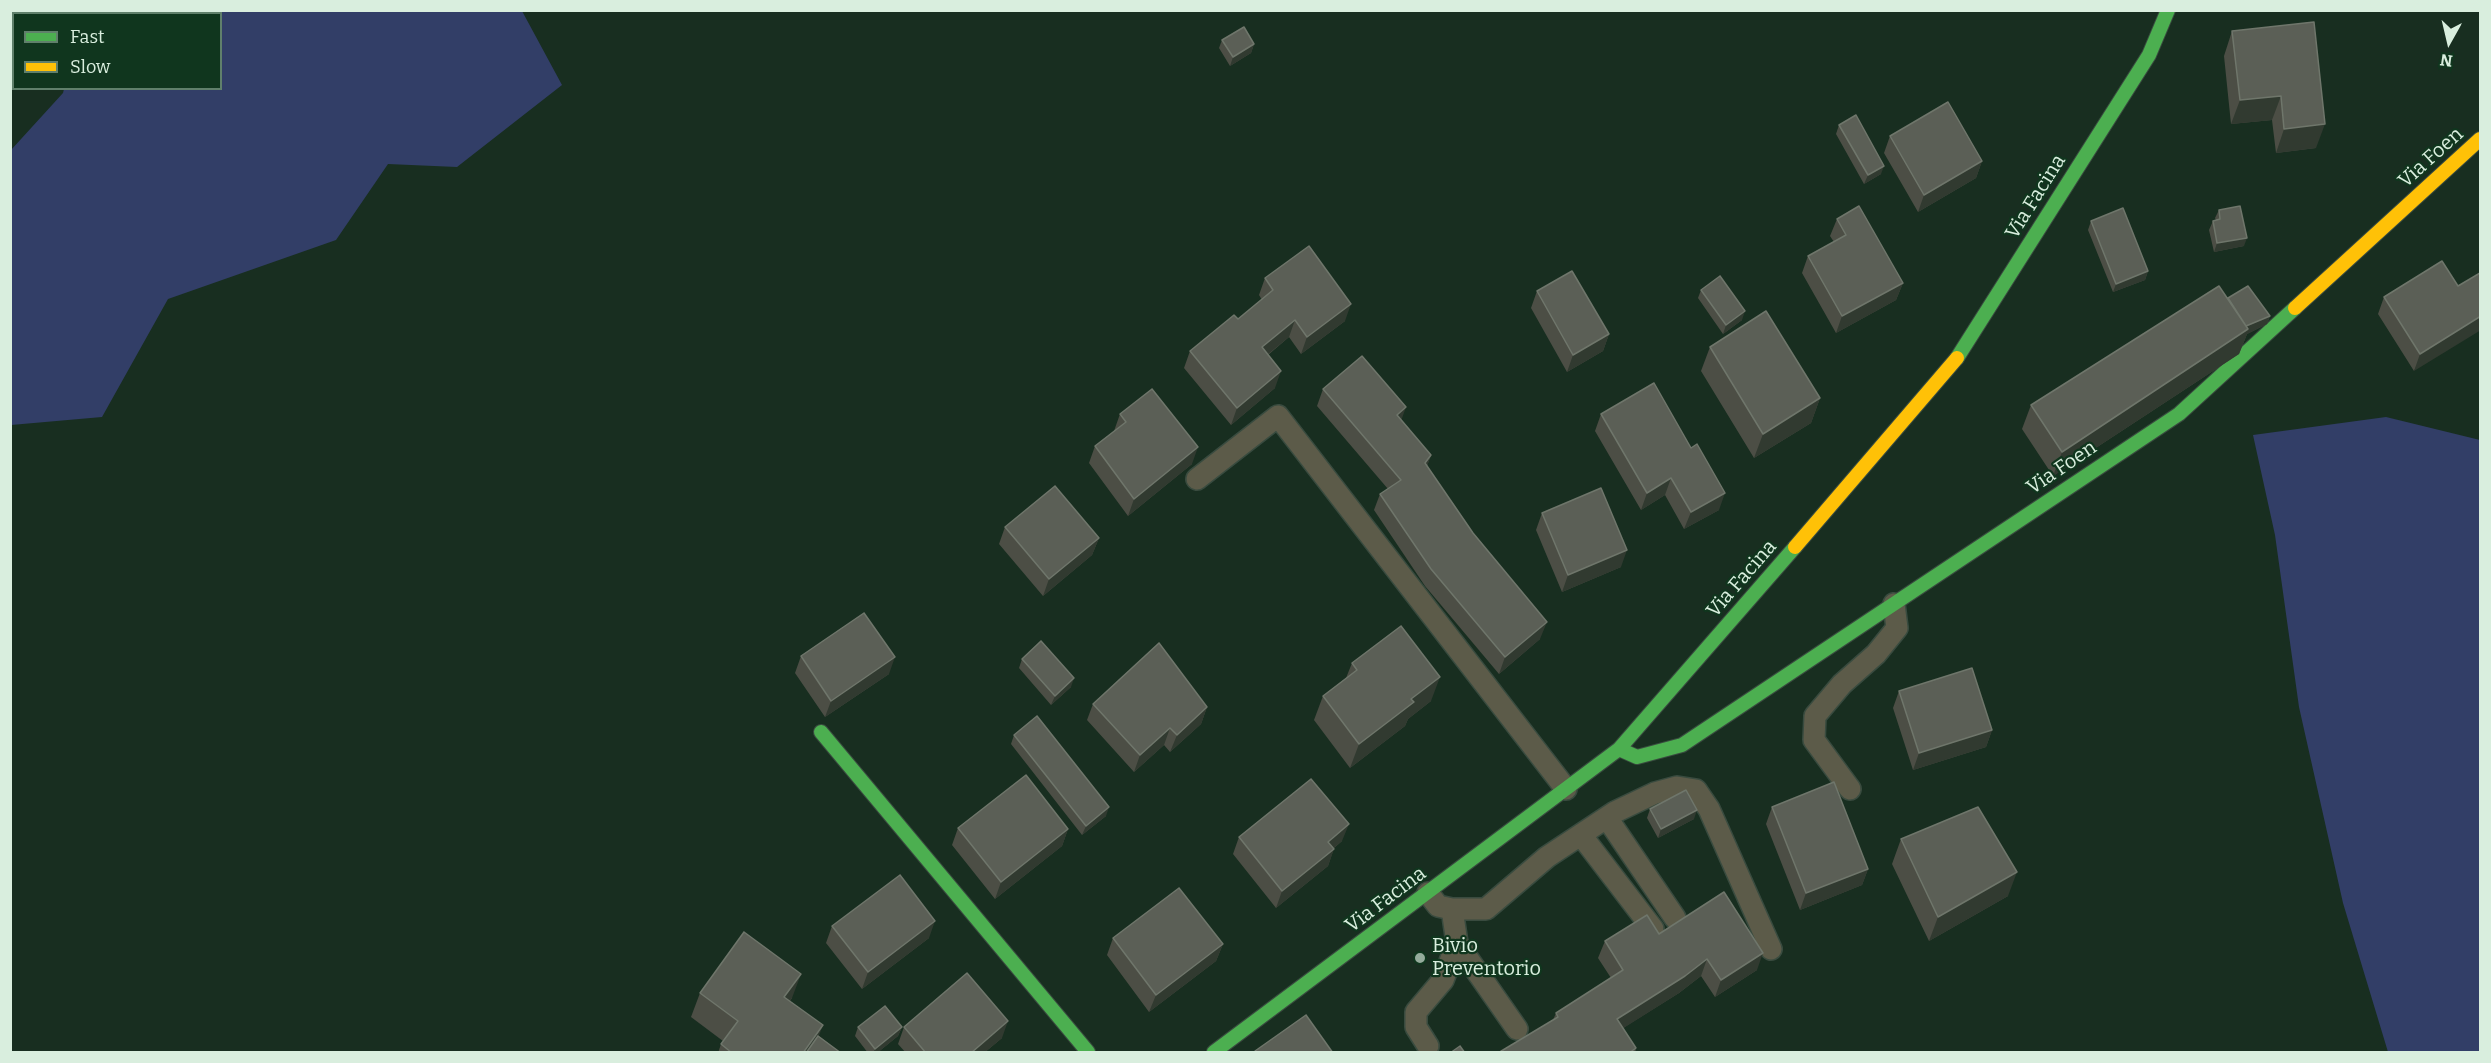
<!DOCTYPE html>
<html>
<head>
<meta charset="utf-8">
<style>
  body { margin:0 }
  #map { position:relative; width:2491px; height:1063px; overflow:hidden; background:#182e20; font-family:Bitter,serif }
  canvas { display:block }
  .frame { position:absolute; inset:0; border:12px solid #d9eede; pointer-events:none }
  .legend { position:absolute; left:12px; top:12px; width:210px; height:78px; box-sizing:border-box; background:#10361e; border:2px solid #60806b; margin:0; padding:8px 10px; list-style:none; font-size:18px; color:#d9eede }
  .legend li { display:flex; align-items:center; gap:12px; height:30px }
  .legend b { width:30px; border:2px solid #60806b }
  .north { position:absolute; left:2419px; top:12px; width:60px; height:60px; -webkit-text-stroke:4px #10361e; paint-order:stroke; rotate:188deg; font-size:16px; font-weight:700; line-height:24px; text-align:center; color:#d9eede }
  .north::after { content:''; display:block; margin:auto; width:21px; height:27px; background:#d9eede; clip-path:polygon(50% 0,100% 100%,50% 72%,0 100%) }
</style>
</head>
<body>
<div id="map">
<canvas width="2491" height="1063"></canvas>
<div class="frame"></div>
<ul class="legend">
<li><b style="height:8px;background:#4caf50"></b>Fast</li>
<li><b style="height:8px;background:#ffc107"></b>Slow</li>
</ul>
<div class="north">N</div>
</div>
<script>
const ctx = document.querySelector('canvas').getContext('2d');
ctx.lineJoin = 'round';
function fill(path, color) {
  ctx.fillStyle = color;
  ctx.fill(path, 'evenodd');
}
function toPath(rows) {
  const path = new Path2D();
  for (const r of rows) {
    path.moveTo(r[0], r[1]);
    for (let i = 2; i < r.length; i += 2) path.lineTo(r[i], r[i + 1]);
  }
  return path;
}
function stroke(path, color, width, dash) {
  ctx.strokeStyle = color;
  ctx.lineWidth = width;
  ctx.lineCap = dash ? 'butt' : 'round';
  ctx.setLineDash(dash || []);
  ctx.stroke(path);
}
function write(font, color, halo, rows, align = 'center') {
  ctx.font = font + ' Bitter,serif';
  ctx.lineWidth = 4.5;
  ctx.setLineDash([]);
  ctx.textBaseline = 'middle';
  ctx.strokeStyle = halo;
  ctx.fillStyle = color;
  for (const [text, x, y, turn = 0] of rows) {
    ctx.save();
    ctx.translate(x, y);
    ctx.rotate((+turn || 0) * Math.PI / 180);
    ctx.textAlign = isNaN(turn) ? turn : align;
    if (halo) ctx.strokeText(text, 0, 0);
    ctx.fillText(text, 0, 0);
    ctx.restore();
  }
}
const green = toPath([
  [79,11,522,11,562,85,457,167,388,164,336,240,168,299,102,417,11,425,11,150,63,93,64,89,220,88,220,14,79,13],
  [2386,417,2480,440,2480,1052,2388,1052,2343,903,2299,707,2275,535,2253,435]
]);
const lane = toPath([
  [1197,479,1278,416,1566,789],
  [1850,789,1814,740,1815,716,1842,684,1876,654,1897,628,1894,604],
  [1607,818,1675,918],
  [1581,835,1653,929],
  [1428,893,1438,906,1452,909,1486,909,1547,857,1615,812,1655,793,1677,787,1696,790,1709,809,1771,949],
  [1457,943,1517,1029],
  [1428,1046,1416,1027,1416,1012,1443,980,1457,943,1452,909]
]);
const fast = toPath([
  [1957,358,2149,55,2168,10],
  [821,732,1088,1052],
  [1619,749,1637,757,1682,745,2179,414,2295,308],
  [1214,1052,1619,749,1795,547]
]);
const slow = toPath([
  [2295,308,2480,139],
  [1795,547,1957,358]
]);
const wall = toPath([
  [2314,22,2316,148,2276,153,2272,120,2231,124,2224,56,2232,31],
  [1222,40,1254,44,1251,53,1230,66,1219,48],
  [1839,125,1881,174,1864,184,1836,134],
  [1890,136,1982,161,1976,178,1918,212,1884,153],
  [2219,210,2244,246,2214,252,2209,230,2213,221,2216,220,2215,218],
  [1837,219,1903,283,1896,300,1836,333,1802,273,1808,256,1834,242,1830,236],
  [2091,221,2148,271,2145,280,2113,292,2088,230],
  [1265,278,1345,321,1301,354,1289,337,1268,355,1275,388,1231,425,1184,368,1190,351,1238,319,1262,300,1259,295],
  [2458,286,2414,371,2378,314,2384,297],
  [1701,290,1742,320,1723,334,1698,298],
  [1537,291,1609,334,1603,351,1567,372,1531,308],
  [2228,298,2270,316,2267,324,2247,334,2239,354,2053,476,2022,429,2031,405],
  [1710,347,1820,398,1811,423,1754,458,1701,371],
  [1323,389,1401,420,1431,455,1427,466,1540,639,1499,674,1425,586,1374,510,1380,494,1388,489,1317,406],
  [1120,414,1192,464,1128,516,1089,463,1095,446,1114,431],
  [1601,414,1719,510,1684,529,1665,495,1641,510,1595,431],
  [1542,513,1621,567,1562,592,1536,530],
  [1005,527,1099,538,1092,555,1043,596,999,544],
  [801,656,889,674,825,717,795,673],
  [1022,659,1071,687,1051,705,1019,668],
  [1352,663,1431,701,1408,719,1405,726,1350,768,1314,720,1323,696,1346,678],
  [1899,691,1992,730,1986,747,1913,770,1893,708],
  [1093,704,1207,707,1201,724,1170,752,1164,745,1134,772,1087,720],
  [1014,735,1106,816,1082,835,1011,744],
  [1772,807,1868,869,1862,885,1800,910,1766,824],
  [1650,809,1694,819,1658,838,1647,818],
  [958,828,1068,829,1062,846,995,899,952,845],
  [1239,837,1342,841,1334,848,1328,866,1276,908,1233,854],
  [1901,839,2008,896,1929,941,1892,864],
  [832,926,929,938,862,989,826,943],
  [1659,934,1757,970,1715,997,1701,976,1679,993,1623,1028,1636,1048,1635,1053,1498,1053,1553,1020,1556,1013,1611,978,1598,958,1605,941],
  [1113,938,1223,944,1216,961,1149,1012,1107,955],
  [700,993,792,998,790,1001,819,1036,841,1053,718,1053,721,1044,723,1041,691,1017],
  [858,1027,902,1027,898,1036,877,1053,868,1053,855,1036],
  [904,1027,1002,1038,984,1053,906,1053,898,1044]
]);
const shadedWall = toPath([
  [1254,44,1251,53,1230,66,1233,57],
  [2281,96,2272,120,2231,124,2240,100],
  [2325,124,2316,148,2276,153,2284,129],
  [1982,161,1976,178,1918,212,1924,195],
  [1884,166,1881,174,1864,184,1868,175],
  [2247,238,2244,246,2214,252,2217,243],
  [2148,271,2145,280,2113,292,2116,284],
  [1903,283,1896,300,1836,333,1842,316],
  [1351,304,1345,321,1301,354,1307,337],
  [1745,311,1742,320,1723,334,1726,325],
  [2270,316,2267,324,2247,334,2239,354,2053,476,2062,452,2234,332],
  [2481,316,2481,330,2414,371,2420,354],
  [1295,320,1289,337,1256,364,1262,347],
  [1609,334,1603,351,1567,372,1573,355],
  [1281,371,1275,388,1231,425,1237,408],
  [1820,398,1811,423,1754,458,1763,434],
  [1406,407,1400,424,1397,415],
  [1198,447,1192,464,1128,516,1134,499],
  [1431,455,1425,472,1425,463],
  [1671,478,1665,495,1641,510,1647,493],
  [1725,493,1719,510,1684,529,1691,512],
  [1099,538,1092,555,1043,596,1049,579],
  [1627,550,1621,567,1562,592,1568,575],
  [1547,622,1540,639,1499,674,1505,657],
  [895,657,889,674,825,717,831,701],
  [1440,677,1431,701,1408,719,1405,726,1350,768,1359,744,1411,699],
  [1074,678,1071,687,1051,705,1055,696],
  [1207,707,1201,724,1170,752,1177,735],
  [1170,728,1164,745,1134,772,1140,755],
  [1992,730,1986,747,1913,770,1919,753],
  [1109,807,1106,816,1082,835,1086,826],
  [1697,810,1694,819,1658,838,1661,829],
  [1349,824,1342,841,1321,859,1328,842],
  [1068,829,1062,846,995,899,1001,882],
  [1334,849,1328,866,1276,908,1282,891],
  [1868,869,1862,885,1800,910,1806,893],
  [2017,872,2008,896,1929,941,1938,917],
  [935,921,929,938,862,989,868,972],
  [1223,944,1216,961,1149,1012,1156,995],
  [1763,953,1757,970,1715,997,1721,980],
  [1707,959,1701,976,1679,993,1611,1036,1617,1019],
  [801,974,792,998,775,1021,784,997],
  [1008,1021,1002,1038,984,1053,971,1053],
  [823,1025,814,1049,812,1053,803,1053],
  [902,1027,898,1036,877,1053,873,1053,875,1049]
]);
const building = toPath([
  [2314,22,2325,124,2284,129,2281,96,2240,100,2232,31,2314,22],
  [1244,27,1254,44,1233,57,1222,40,1244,27],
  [1948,102,1982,161,1924,195,1890,136,1948,102],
  [1856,115,1884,166,1868,175,1839,125,1856,115],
  [1859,206,1903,283,1842,316,1808,256,1846,235,1837,219,1859,206],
  [2240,206,2247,238,2217,243,2213,221,2220,219,2219,210,2240,206],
  [2123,208,2148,271,2116,284,2091,221,2123,208],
  [1309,246,1351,304,1307,337,1295,320,1262,347,1281,371,1237,408,1190,351,1234,315,1238,319,1273,290,1265,278,1309,246],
  [2442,261,2458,286,2480,273,2481,274,2481,316,2420,354,2384,297,2442,261],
  [1572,271,1609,334,1573,355,1537,291,1572,271],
  [1720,276,1745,311,1726,325,1701,290,1720,276],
  [2219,286,2248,329,2062,452,2031,405,2219,286],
  [2248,286,2270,316,2246,326,2228,298,2248,286],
  [1766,311,1820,398,1763,434,1710,347,1766,311],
  [1362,356,1406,407,1397,415,1431,455,1425,463,1473,533,1547,622,1505,657,1431,569,1380,494,1401,480,1323,389,1362,356],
  [1654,383,1691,448,1697,444,1725,493,1691,512,1671,478,1647,493,1601,414,1654,383],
  [1152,389,1198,447,1134,499,1095,446,1126,422,1120,414,1152,389],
  [1055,486,1099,538,1049,579,1005,527,1055,486],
  [1601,488,1627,550,1568,575,1542,513,1601,488],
  [864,613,895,657,831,701,801,656,864,613],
  [1401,626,1440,677,1411,699,1414,702,1359,744,1323,696,1357,670,1352,663,1401,626],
  [1041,641,1074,678,1055,696,1022,659,1041,641],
  [1159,643,1207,707,1177,735,1170,728,1140,755,1093,704,1159,643],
  [1972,668,1992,730,1919,753,1899,691,1972,668],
  [1037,716,1109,807,1086,826,1014,735,1037,716],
  [1026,775,1068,829,1001,882,958,828,1026,775],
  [1311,779,1349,824,1328,842,1334,849,1282,891,1239,837,1311,779],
  [1834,782,1868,869,1806,893,1772,807,1834,782],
  [1686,790,1697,810,1661,829,1650,809,1686,790],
  [1978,807,2017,872,1938,917,1901,839,1978,807],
  [900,875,935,921,868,972,832,926,900,875],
  [1179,888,1223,944,1156,995,1113,938,1179,888],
  [1724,892,1763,953,1721,980,1707,959,1685,976,1617,1019,1636,1048,1629,1053,1498,1053,1558,1017,1556,1013,1623,970,1605,941,1647,915,1659,934,1724,892],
  [744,932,801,974,784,997,823,1025,803,1053,732,1053,721,1044,738,1021,700,993,744,932],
  [967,973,1008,1021,971,1053,926,1053,904,1027,967,973],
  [885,1006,902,1027,875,1049,858,1027,885,1006],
  [1306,1015,1333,1053,1255,1053,1255,1051,1306,1015],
  [818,1036,841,1053,806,1053,818,1036],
  [1460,1046,1465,1053,1450,1053,1460,1046]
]);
const markers = [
  [1420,958,6,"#95ab9c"]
];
const streetNames = [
  ["Via Foen",2431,158,-42],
  ["Via Facina",2036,197,-58],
  ["Via Foen",2062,468,-34],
  ["Via Facina",1742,579,-49],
  ["Via Facina",1386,900,-37]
];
const poiNames = [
  ["Bivio",1432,946],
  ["Preventorio",1432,969]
];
fill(green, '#323e67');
stroke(lane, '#394b3f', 24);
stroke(fast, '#394b3f', 16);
stroke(slow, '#394b3f', 16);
stroke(lane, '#5c5b49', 21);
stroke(fast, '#4caf50', 14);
stroke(slow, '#ffc107', 14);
fill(wall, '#4c4e45');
fill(shadedWall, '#313a30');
fill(building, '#5b5f56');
stroke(building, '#6f766b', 1.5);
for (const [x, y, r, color] of markers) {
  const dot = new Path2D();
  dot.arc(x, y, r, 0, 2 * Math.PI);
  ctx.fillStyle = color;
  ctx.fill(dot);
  stroke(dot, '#10361e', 2);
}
write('20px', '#d9eede', '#10361e', streetNames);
write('20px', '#d9eede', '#10361e', poiNames, 'left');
</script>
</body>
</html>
